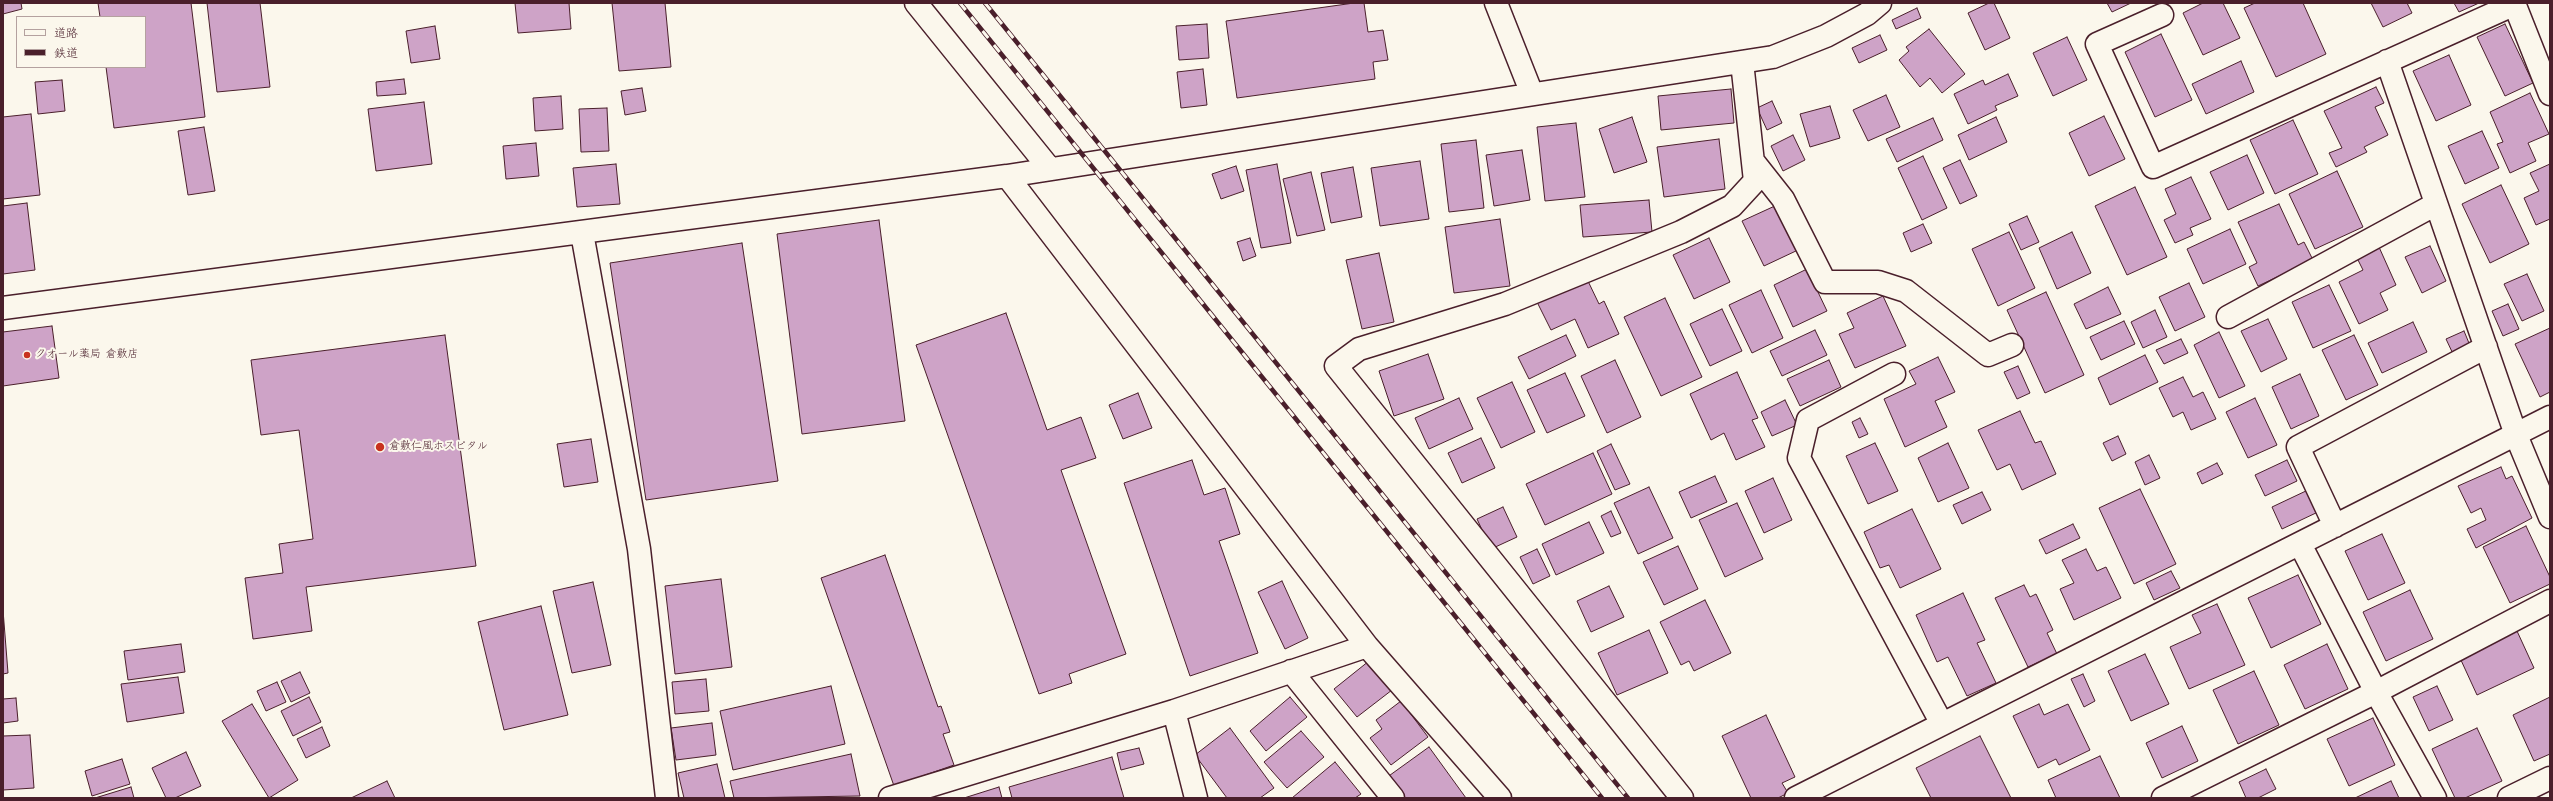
<!DOCTYPE html>
<html>
<head>
<meta charset="utf-8">
<style>
  body { margin:0 }
  #map { position:relative; width:2553px; height:801px; overflow:hidden; background:#fbf7ec; font-family:"Architects Daughter","Klee One",sans-serif }
  canvas { display:block }
  .frame { position:absolute; inset:0; border:4px solid #4a1f2b; pointer-events:none }
  .legend { position:absolute; left:16px; top:16px; width:130px; height:52px; box-sizing:border-box; background:#fbf7ec; border:1px solid #b4a19f; margin:0; padding:5px 7px; list-style:none; font-size:12px; color:#4a1f2b }
  .legend li { display:flex; align-items:center; gap:8px; height:20px }
  .legend b { width:20px; border:1px solid #b4a19f }
</style>
</head>
<body>
<div id="map">
<canvas width="2553" height="801"></canvas>
<div class="frame"></div>
<ul class="legend">
<li><b style="height:5px;background:#fbf7ec"></b>道路</li>
<li><b style="height:5px;background:#4a1f2b"></b>鉄道</li>
</ul>
</div>
<script>
const ctx = document.querySelector('canvas').getContext('2d');
ctx.lineJoin = 'round';
function fill(path, color) {
  ctx.fillStyle = color;
  ctx.fill(path, 'evenodd');
}
function toPath(rows) {
  const path = new Path2D();
  for (const r of rows) {
    path.moveTo(r[0], r[1]);
    for (let i = 2; i < r.length; i += 2) path.lineTo(r[i], r[i + 1]);
  }
  return path;
}
function stroke(path, color, width, dash) {
  ctx.strokeStyle = color;
  ctx.lineWidth = width;
  ctx.lineCap = dash ? 'butt' : 'round';
  ctx.setLineDash(dash || []);
  ctx.stroke(path);
}
function write(font, color, halo, rows, align = 'center') {
  ctx.font = font + ' "Architects Daughter","Klee One",sans-serif';
  ctx.lineWidth = 4;
  ctx.setLineDash([]);
  ctx.textBaseline = 'middle';
  ctx.strokeStyle = halo;
  ctx.fillStyle = color;
  for (const [text, x, y, turn = 0] of rows) {
    ctx.save();
    ctx.translate(x, y);
    ctx.rotate((+turn || 0) * Math.PI / 180);
    ctx.textAlign = isNaN(turn) ? turn : align;
    if (halo) ctx.strokeText(text, 0, 0);
    ctx.fillText(text, 0, 0);
    ctx.restore();
  }
}
const building = toPath([
  [3,3,21,3,22,9,3,14,3,3],
  [98,3,191,3,205,117,114,128,106,67,145,67,145,17,100,17,98,3],
  [207,3,260,3,270,87,217,92,207,3],
  [515,3,569,3,571,29,518,33,515,3],
  [612,3,665,3,671,67,619,71,612,3],
  [1354,3,1364,3,1368,32,1383,30,1388,60,1373,62,1375,79,1237,98,1226,21,1354,3],
  [1989,3,1994,3,2010,38,1985,50,1968,13,1989,3],
  [2107,3,2131,3,2112,12,2107,3],
  [2203,3,2223,3,2240,38,2203,55,2183,13,2203,3],
  [2255,3,2303,3,2326,54,2276,77,2244,8,2255,3],
  [2371,3,2407,3,2412,13,2383,27,2371,3],
  [2454,3,2479,3,2459,12,2454,3],
  [1917,8,1921,18,1896,29,1892,20,1917,8],
  [1207,24,1209,58,1179,60,1176,26,1207,24],
  [2505,24,2533,83,2505,96,2477,37,2505,24],
  [435,26,440,59,411,63,406,31,435,26],
  [1929,29,1965,74,1942,93,1930,78,1920,87,1899,60,1909,51,1906,47,1929,29],
  [2161,34,2192,100,2155,117,2125,52,2161,34],
  [1880,35,1887,50,1859,63,1852,48,1880,35],
  [2067,37,2087,80,2053,96,2033,53,2067,37],
  [2449,55,2471,105,2436,121,2413,71,2449,55],
  [2241,61,2254,92,2206,114,2192,84,2241,61],
  [1203,69,1207,105,1181,108,1177,72,1203,69],
  [2008,74,2018,96,1995,106,1997,110,1968,124,1954,94,1983,80,1985,85,2008,74],
  [404,79,406,94,377,96,376,82,404,79],
  [62,80,65,111,38,114,35,82,62,80],
  [2376,87,2384,103,2375,107,2388,135,2364,147,2367,152,2336,167,2329,153,2342,148,2324,111,2376,87],
  [642,88,646,111,625,115,621,91,642,88],
  [1731,89,1734,123,1661,130,1658,96,1731,89],
  [2530,93,2549,134,2528,143,2536,161,2510,173,2497,144,2503,142,2490,112,2530,93],
  [1886,95,1900,127,1868,141,1853,110,1886,95],
  [561,96,563,129,535,131,533,98,561,96],
  [1772,101,1782,123,1767,130,1757,108,1772,101],
  [424,102,432,164,376,171,368,109,424,102],
  [1830,106,1840,138,1810,147,1800,114,1830,106],
  [607,108,609,151,581,152,579,109,607,108],
  [31,114,40,195,3,199,3,117,31,114],
  [2104,116,2125,159,2089,176,2069,133,2104,116],
  [1632,117,1647,162,1614,173,1599,129,1632,117],
  [1996,117,2007,142,1969,160,1958,135,1996,117],
  [1933,118,1943,140,1897,162,1886,139,1933,118],
  [2293,120,2318,174,2275,194,2250,140,2293,120],
  [1576,123,1585,197,1545,201,1537,127,1576,123],
  [204,127,215,191,188,195,178,131,204,127],
  [2482,131,2499,168,2465,184,2448,146,2482,131],
  [1793,135,1805,160,1783,171,1771,146,1793,135],
  [1719,139,1725,189,1664,197,1657,147,1719,139],
  [1476,140,1484,208,1449,212,1441,144,1476,140],
  [536,143,539,176,506,179,503,146,536,143],
  [1522,150,1530,200,1494,206,1486,155,1522,150],
  [2247,155,2264,193,2228,210,2210,172,2247,155],
  [1923,156,1947,208,1922,220,1898,168,1923,156],
  [1960,160,1977,196,1960,204,1943,168,1960,160],
  [1420,161,1429,219,1380,226,1371,168,1420,161],
  [616,164,620,204,577,207,573,168,616,164],
  [1277,164,1291,243,1261,248,1246,170,1277,164],
  [2550,164,2550,219,2536,225,2524,198,2539,191,2530,173,2550,164],
  [1236,166,1244,191,1221,199,1212,174,1236,166],
  [1353,167,1362,217,1331,223,1321,173,1353,167],
  [2337,171,2363,227,2315,249,2289,194,2337,171],
  [1311,172,1325,230,1297,236,1283,179,1311,172],
  [2191,177,2211,219,2190,228,2193,235,2175,243,2164,220,2176,214,2165,189,2191,177],
  [2501,185,2529,244,2490,263,2462,204,2501,185],
  [2135,187,2167,257,2127,275,2095,206,2135,187],
  [1649,200,1652,232,1583,237,1580,205,1649,200],
  [27,203,35,270,3,274,3,206,27,203],
  [2279,204,2298,245,2304,242,2313,260,2258,286,2249,267,2257,263,2238,222,2279,204],
  [1777,205,1798,250,1764,266,1742,221,1777,205],
  [2027,216,2039,242,2021,250,2009,224,2027,216],
  [1500,219,1510,286,1454,293,1445,227,1500,219],
  [879,220,905,421,802,434,777,234,879,220],
  [1923,224,1932,243,1911,252,1903,233,1923,224],
  [2230,229,2246,264,2203,284,2187,249,2230,229],
  [2009,232,2035,288,1998,306,1972,249,2009,232],
  [2072,232,2091,273,2057,289,2039,248,2072,232],
  [1250,238,1256,256,1243,261,1237,242,1250,238],
  [1709,238,1730,282,1694,299,1673,255,1709,238],
  [742,243,778,481,646,500,610,263,742,243],
  [2430,246,2446,281,2422,293,2405,257,2430,246],
  [2379,247,2396,285,2380,293,2388,310,2359,324,2339,282,2363,270,2357,258,2379,247],
  [1379,253,1394,322,1362,329,1346,260,1379,253],
  [1807,269,1827,311,1793,327,1774,285,1807,269],
  [2527,274,2544,311,2522,321,2504,284,2527,274],
  [1587,279,1599,304,1604,301,1619,334,1588,348,1575,319,1551,330,1537,302,1587,279],
  [2189,283,2205,317,2175,331,2159,297,2189,283],
  [2329,285,2351,331,2313,348,2292,302,2329,285],
  [2108,287,2121,314,2086,329,2074,304,2108,287],
  [1761,290,1783,338,1752,353,1729,305,1761,290],
  [2046,292,2084,375,2045,393,2007,310,2046,292],
  [1883,296,1906,346,1855,368,1839,334,1854,328,1847,313,1883,296],
  [1665,298,1702,377,1661,396,1624,317,1665,298],
  [2508,304,2519,329,2503,336,2492,311,2508,304],
  [1722,309,1742,351,1710,366,1690,324,1722,309],
  [2155,310,2167,337,2143,348,2131,322,2155,310],
  [1006,313,1047,430,1081,417,1096,458,1061,470,1126,654,1069,674,1072,683,1039,694,916,345,1006,313],
  [2268,319,2287,359,2261,372,2241,331,2268,319],
  [2124,321,2135,344,2101,360,2090,337,2124,321],
  [2413,322,2427,352,2382,373,2368,343,2413,322],
  [52,326,59,378,3,386,3,332,52,326],
  [2550,328,2550,392,2540,397,2515,344,2550,328],
  [1815,330,1827,355,1782,376,1770,351,1815,330],
  [2464,331,2471,348,2454,356,2446,339,2464,331],
  [2219,332,2245,386,2219,398,2194,345,2219,332],
  [445,335,476,566,306,587,312,631,253,639,245,578,283,573,279,544,313,539,299,430,261,435,251,360,445,335],
  [1566,335,1576,356,1529,379,1518,357,1566,335],
  [2354,335,2378,385,2346,400,2322,350,2354,335],
  [2181,339,2188,353,2164,364,2156,350,2181,339],
  [1428,354,1444,399,1394,416,1379,371,1428,354],
  [2145,355,2158,382,2110,405,2098,378,2145,355],
  [1938,357,1955,392,1935,401,1947,427,1905,447,1884,399,1916,384,1909,371,1938,357],
  [1615,360,1641,417,1607,433,1581,376,1615,360],
  [1829,360,1841,387,1800,406,1787,379,1829,360],
  [2018,366,2030,393,2017,399,2004,372,2018,366],
  [1737,372,1758,418,1752,420,1765,447,1736,460,1724,433,1711,440,1690,394,1737,372],
  [1565,373,1585,416,1547,433,1527,390,1565,373],
  [2300,374,2319,416,2291,429,2272,387,2300,374],
  [2183,377,2193,397,2203,392,2216,419,2191,430,2183,412,2173,417,2159,388,2183,377],
  [1512,382,1535,432,1501,448,1477,398,1512,382],
  [1138,393,1152,428,1123,439,1109,405,1138,393],
  [1459,398,1473,429,1429,449,1415,418,1459,398],
  [2255,398,2277,445,2248,458,2226,412,2255,398],
  [1785,400,1797,425,1772,436,1761,412,1785,400],
  [2020,411,2035,443,2041,441,2056,474,2022,490,2010,464,1997,470,1978,430,2020,411],
  [1860,418,1868,434,1859,438,1852,422,1860,418],
  [2118,436,2126,454,2112,461,2103,443,2118,436],
  [1481,438,1495,468,1462,483,1448,453,1481,438],
  [591,439,598,482,564,487,557,444,591,439],
  [1875,443,1898,491,1868,504,1846,456,1875,443],
  [1948,443,1969,488,1938,502,1918,458,1948,443],
  [1611,444,1630,484,1615,490,1597,451,1611,444],
  [1593,453,1612,494,1545,525,1526,484,1593,453],
  [2149,455,2160,478,2145,485,2135,462,2149,455],
  [1192,460,1204,495,1225,488,1240,534,1219,541,1258,653,1190,676,1124,483,1192,460],
  [2287,460,2297,481,2265,496,2255,475,2287,460],
  [2217,463,2223,474,2202,484,2197,473,2217,463],
  [2501,467,2506,479,2512,476,2532,518,2476,548,2467,529,2486,520,2481,508,2471,513,2458,486,2501,467],
  [1715,476,1727,502,1691,518,1679,492,1715,476],
  [1773,478,1792,520,1764,533,1745,491,1773,478],
  [1649,487,1673,538,1638,554,1614,503,1649,487],
  [2140,489,2176,564,2134,584,2099,508,2140,489],
  [2308,490,2318,512,2282,529,2272,507,2308,490],
  [1982,492,1991,510,1962,524,1953,505,1982,492],
  [1737,503,1763,559,1725,577,1699,520,1737,503],
  [1503,507,1517,537,1491,549,1477,519,1503,507],
  [1912,509,1941,569,1900,588,1889,565,1880,568,1864,532,1912,509],
  [1611,511,1621,533,1611,537,1601,516,1611,511],
  [1589,522,1604,553,1556,575,1542,544,1589,522],
  [2073,524,2080,538,2046,554,2039,540,2073,524],
  [2526,526,2550,577,2550,584,2510,603,2483,547,2526,526],
  [2382,534,2405,583,2368,600,2345,551,2382,534],
  [1678,546,1698,589,1664,605,1643,562,1678,546],
  [1537,549,1550,576,1533,584,1520,557,1537,549],
  [2086,549,2097,571,2106,567,2121,598,2074,620,2060,589,2074,583,2062,560,2086,549],
  [885,555,938,707,941,706,950,732,943,734,954,765,894,786,821,578,885,555],
  [2171,571,2180,588,2154,600,2146,583,2171,571],
  [2298,575,2321,624,2271,648,2248,598,2298,575],
  [721,579,732,667,675,674,665,586,721,579],
  [1282,581,1308,638,1285,649,1258,592,1282,581],
  [593,582,611,665,572,673,553,591,593,582],
  [2024,585,2030,597,2036,594,2053,630,2047,633,2057,654,2028,667,1995,598,2024,585],
  [1609,586,1624,617,1591,632,1577,601,1609,586],
  [2410,590,2433,639,2386,661,2363,612,2410,590],
  [1963,593,1985,640,1977,643,1996,683,1967,696,1948,657,1937,662,1916,615,1963,593],
  [1705,600,1731,653,1694,671,1689,661,1681,665,1660,622,1705,600],
  [2217,604,2245,665,2189,689,2170,647,2201,633,2192,615,2217,604],
  [541,606,568,715,504,730,478,622,541,606],
  [3,610,8,673,3,674,3,610],
  [1649,630,1668,673,1617,695,1598,653,1649,630],
  [2517,631,2534,668,2477,695,2460,658,2517,631],
  [181,644,185,672,128,680,124,651,181,644],
  [2327,644,2348,689,2305,709,2284,665,2327,644],
  [2145,654,2169,704,2131,721,2108,671,2145,654],
  [1369,661,1392,690,1357,717,1334,689,1369,661],
  [2254,671,2279,725,2238,744,2213,690,2254,671],
  [300,672,310,693,291,702,281,681,300,672],
  [2083,674,2095,701,2084,707,2071,679,2083,674],
  [178,677,184,713,127,722,121,684,178,677],
  [706,679,709,711,675,714,672,682,706,679],
  [277,682,286,702,266,711,257,691,277,682],
  [831,686,845,744,733,770,720,711,831,686],
  [2437,686,2453,720,2429,731,2413,697,2437,686],
  [309,697,321,722,293,736,281,711,309,697],
  [1290,697,1307,717,1266,751,1250,731,1290,697],
  [2550,697,2550,754,2534,761,2513,715,2550,697],
  [16,698,18,721,3,723,3,699,16,698],
  [1401,701,1428,737,1391,765,1370,738,1382,729,1376,720,1401,701],
  [252,704,298,780,269,798,222,721,252,704],
  [2039,704,2044,715,2068,704,2090,750,2059,765,2056,759,2038,768,2013,716,2039,704],
  [1766,715,1795,777,1782,783,1788,793,1778,798,1751,798,1722,736,1766,715],
  [2373,718,2395,765,2349,786,2327,739,2373,718],
  [712,723,716,755,676,760,671,728,712,723],
  [2182,726,2198,761,2162,778,2146,743,2182,726],
  [322,727,330,746,306,758,297,739,322,727],
  [1230,728,1274,788,1260,798,1227,798,1195,755,1230,728],
  [2477,728,2502,781,2465,798,2455,798,2432,749,2477,728],
  [1301,731,1324,757,1287,788,1264,762,1301,731],
  [30,735,34,788,3,790,3,736,30,735],
  [1980,736,2011,798,1931,798,1916,768,1980,736],
  [1429,747,1466,798,1401,798,1386,778,1429,747],
  [1139,748,1144,764,1121,770,1117,753,1139,748],
  [186,752,201,786,175,798,166,798,152,768,186,752],
  [851,754,860,796,734,798,730,781,851,754],
  [2100,756,2120,798,2056,798,2048,780,2100,756],
  [1112,757,1124,798,1012,798,1009,787,1112,757],
  [122,759,130,784,92,796,85,771,122,759],
  [1335,762,1361,794,1355,798,1292,798,1335,762],
  [717,764,725,798,684,798,678,773,717,764],
  [2266,769,2276,789,2258,798,2246,798,2239,782,2266,769],
  [387,781,395,798,351,798,387,781],
  [2391,781,2399,798,2355,798,2391,781],
  [131,787,134,798,95,798,131,787],
  [999,787,1002,798,964,798,999,787]
]);
const minor = toPath([
  [916,3,1050,169],
  [1496,3,1532,94],
  [2514,3,2550,94],
  [2162,15,2097,44,2153,167,2515,4],
  [2387,61,2516,435,2550,517],
  [1753,161,1783,199,1825,282,1878,282,1906,291,1988,355,2012,345],
  [582,233,639,549,667,798],
  [3,308,1007,176,1773,57,1826,36,1867,14,1880,3],
  [2228,317,2436,204],
  [1894,374,1808,420,1799,458,1942,724],
  [2335,526,2298,447,2486,347],
  [2300,544,2376,692,2435,798],
  [1367,646,1500,798],
  [1291,671,1393,798],
  [1174,711,1196,798],
  [890,798,1174,711,1367,646,1007,176],
  [1682,798,1336,366,1359,349,1505,304,1681,232,1732,206,1755,181,1742,62],
  [1796,798,2550,417],
  [2163,798,2376,692,2550,601],
  [2509,798,2550,778]
]);
const rail = toPath([
  [960,3,1602,798],
  [985,3,1628,798]
]);
const markers = [
  [27,355,4,"#c8321e"],
  [380,447,5,"#c8321e"]
];
const poiNames = [
  ["クオール薬局 倉敷店",35,355],
  ["倉敷仁風ホスピタル",389,447]
];
fill(building, '#cea3c7');
stroke(building, '#4a1f2b', 1);
stroke(minor, '#4a1f2b', 25);
stroke(minor, '#fbf7ec', 22);
stroke(rail, '#4a1f2b', 4.5);
stroke(rail, '#fbf7ec', 3, [9]);
for (const [x, y, r, color] of markers) {
  const dot = new Path2D();
  dot.arc(x, y, r, 0, 2 * Math.PI);
  ctx.fillStyle = color;
  ctx.fill(dot);
  stroke(dot, '#fbf7ec', 1.5);
}
write('11px', '#4a1f2b', '#fbf7ec', poiNames, 'left');
</script>
</body>
</html>
